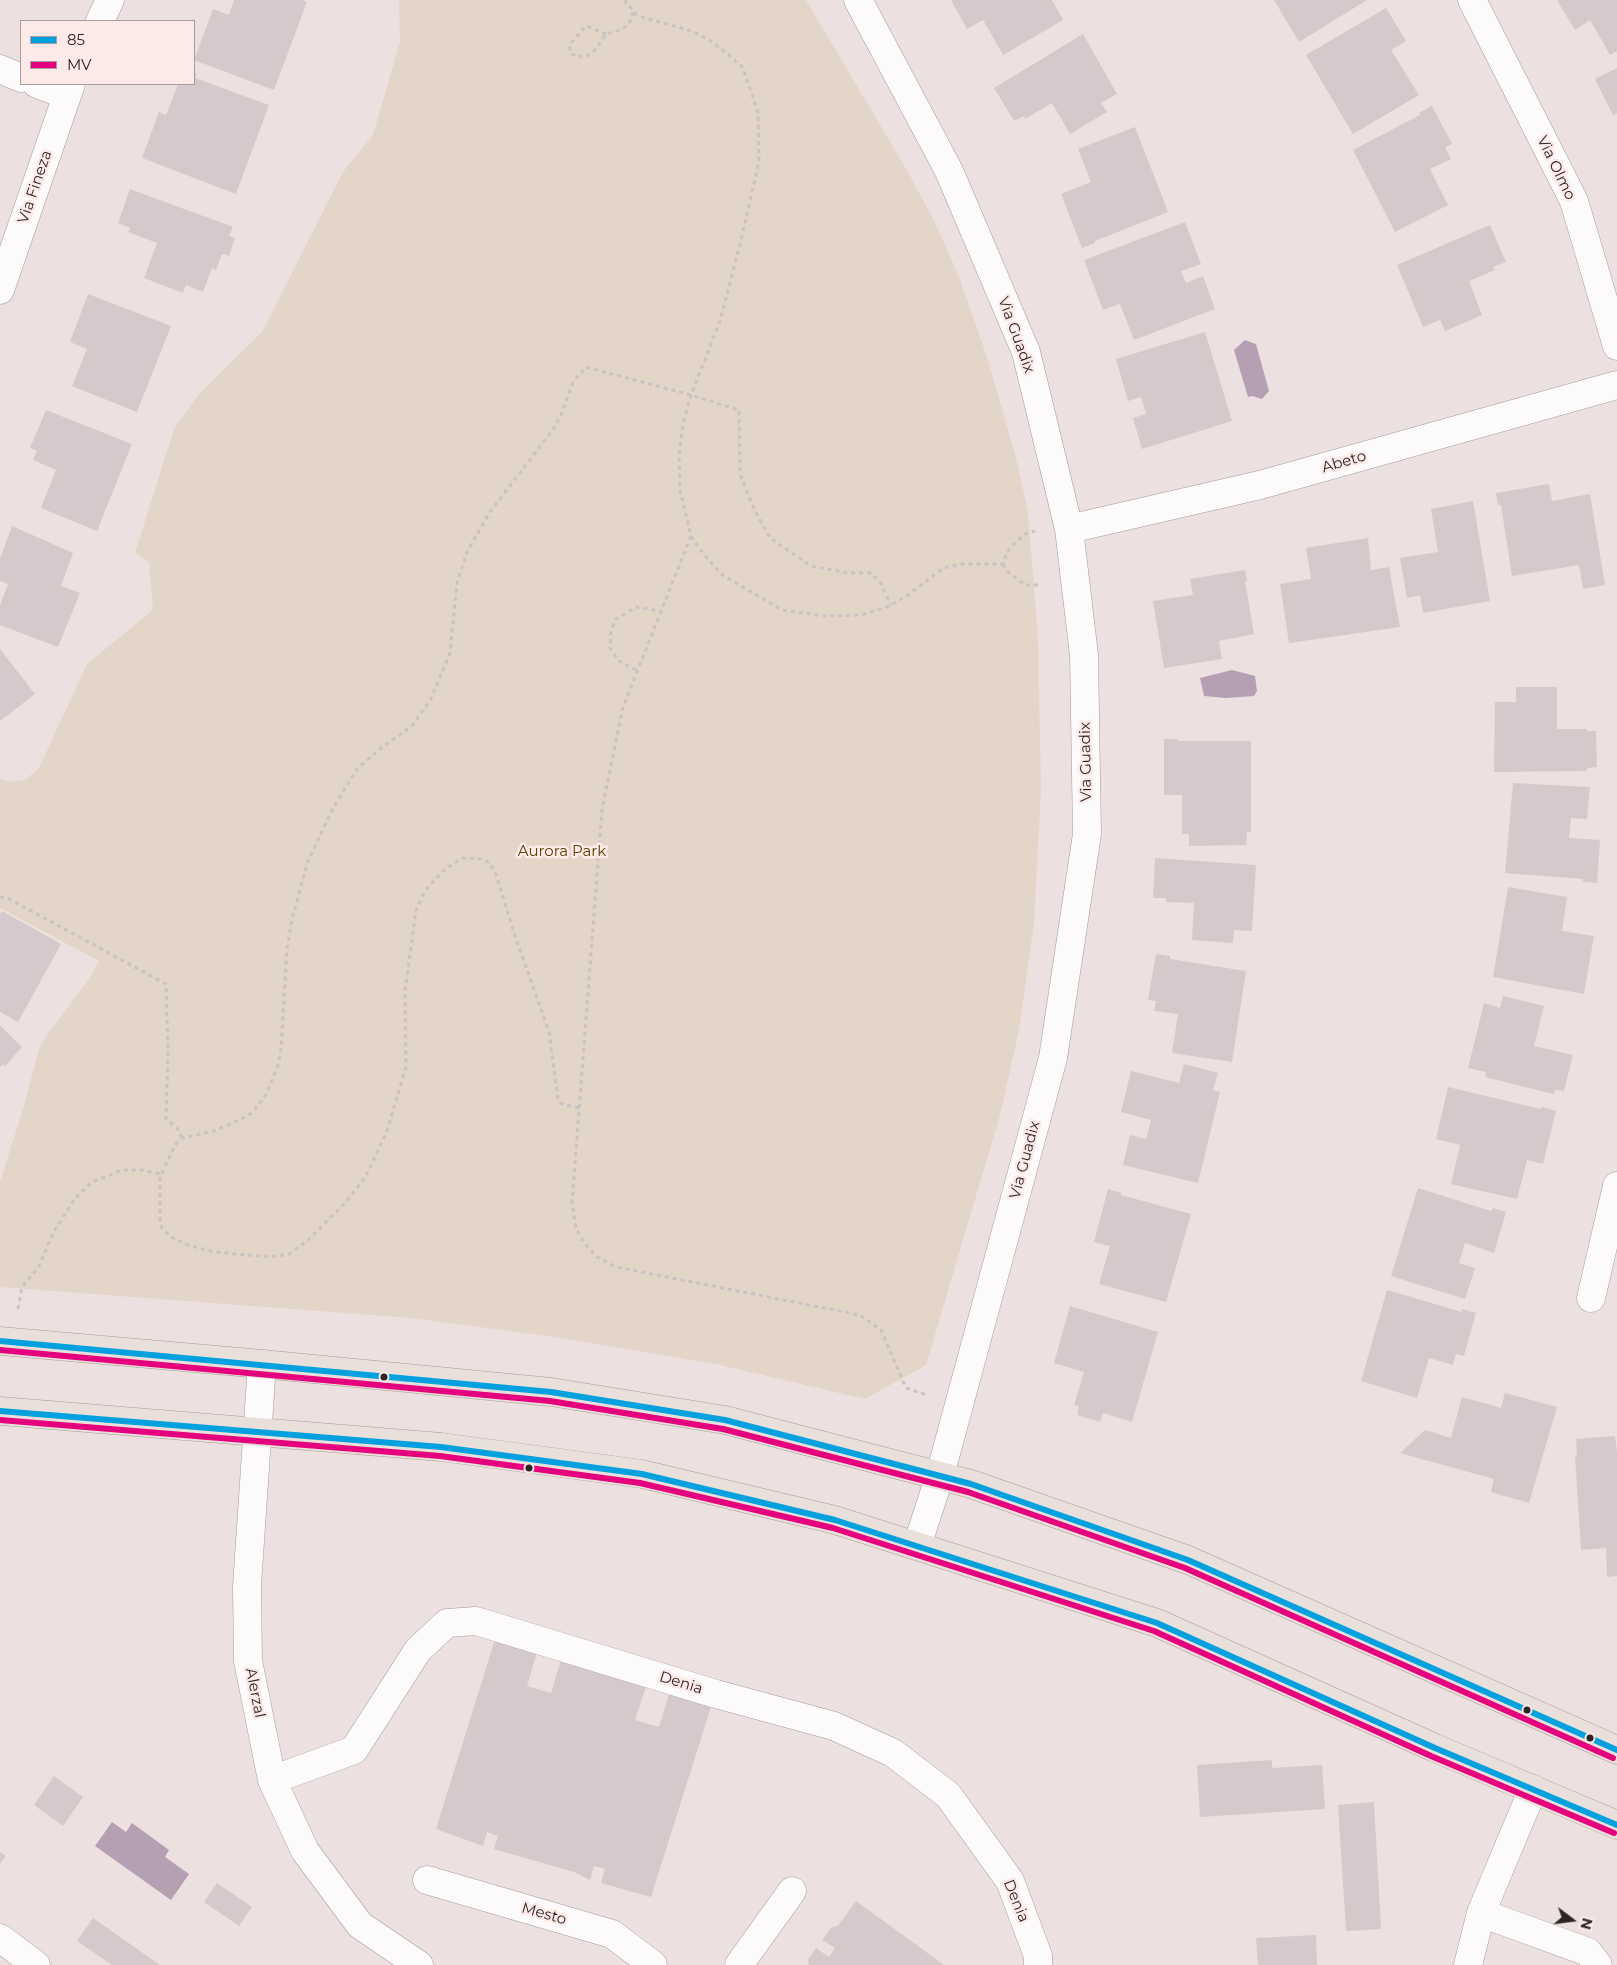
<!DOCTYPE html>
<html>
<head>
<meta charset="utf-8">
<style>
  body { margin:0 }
  #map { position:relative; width:1617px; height:1965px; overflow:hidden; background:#ece0e0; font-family:Montserrat,sans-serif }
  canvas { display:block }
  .legend { position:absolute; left:20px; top:20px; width:175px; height:65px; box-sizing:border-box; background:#fceae9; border:1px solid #a99b9b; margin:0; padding:6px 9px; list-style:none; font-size:15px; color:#2d2525 }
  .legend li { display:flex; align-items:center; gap:10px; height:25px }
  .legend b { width:25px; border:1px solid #a99b9b }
  .north { position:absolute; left:1547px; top:1895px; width:50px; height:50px; -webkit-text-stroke:4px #fceae9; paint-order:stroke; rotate:105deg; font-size:14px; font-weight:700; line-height:20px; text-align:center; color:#2d2525 }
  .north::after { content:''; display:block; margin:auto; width:18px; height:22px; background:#2d2525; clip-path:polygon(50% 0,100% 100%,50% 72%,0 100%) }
</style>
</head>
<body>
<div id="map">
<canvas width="1617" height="1965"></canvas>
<ul class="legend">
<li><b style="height:6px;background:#04a1de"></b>85</li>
<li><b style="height:6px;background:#e5007d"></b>MV</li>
</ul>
<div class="north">N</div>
</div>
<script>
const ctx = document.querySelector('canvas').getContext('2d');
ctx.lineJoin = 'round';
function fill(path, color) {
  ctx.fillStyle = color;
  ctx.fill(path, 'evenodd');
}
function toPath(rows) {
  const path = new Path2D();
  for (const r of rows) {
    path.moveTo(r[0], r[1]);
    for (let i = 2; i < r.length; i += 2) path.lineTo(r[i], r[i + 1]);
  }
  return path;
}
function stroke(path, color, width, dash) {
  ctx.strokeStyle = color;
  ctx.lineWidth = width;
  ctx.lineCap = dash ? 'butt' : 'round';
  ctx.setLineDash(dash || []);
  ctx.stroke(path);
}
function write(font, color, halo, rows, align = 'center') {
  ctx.font = font + ' Montserrat,sans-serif';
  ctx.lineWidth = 5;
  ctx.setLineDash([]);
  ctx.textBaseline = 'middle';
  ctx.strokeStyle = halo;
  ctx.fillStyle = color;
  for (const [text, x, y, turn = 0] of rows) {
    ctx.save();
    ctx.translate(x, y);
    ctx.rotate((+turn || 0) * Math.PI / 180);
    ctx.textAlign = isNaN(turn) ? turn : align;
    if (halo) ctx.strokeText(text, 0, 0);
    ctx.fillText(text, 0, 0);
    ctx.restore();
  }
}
const green = toPath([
  [399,0,806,0,908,172,934,221,958,274,987,357,1015,454,1028,513,1038,638,1041,790,1034,923,1019,1030,1000,1115,926,1365,865,1399,720,1365,555,1337,411,1318,0,1287,0,1182,24,1106,40,1045,89,979,99,961,0,908,0,779,9,782,25,780,39,768,87,664,153,610,149,562,135,553,174,429,199,394,262,332,343,172,373,135,400,42]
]);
const water = toPath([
  [1245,340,1256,344,1269,391,1262,399,1252,396,1248,397,1234,350],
  [1232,670,1255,676,1257,691,1254,696,1226,698,1204,696,1200,678],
  [112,1822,126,1832,132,1823,169,1850,165,1857,189,1874,171,1900,95,1846]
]);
const building = toPath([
  [234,0,302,0,307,2,274,90,194,60,213,9,229,15],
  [951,0,1052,0,1063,20,1003,55,983,20,967,29],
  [1274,0,1367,0,1299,42],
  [1557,0,1617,0,1617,51,1610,55,1590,20,1575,30],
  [1386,8,1406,41,1391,50,1419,95,1353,134,1306,55],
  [1083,34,1117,94,1101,103,1107,112,1070,134,1052,103,1025,119,1024,116,1014,121,994,88],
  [1617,68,1617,113,1613,115,1595,79],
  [194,73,197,74,195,78,269,105,236,194,142,158,159,112,166,115,178,84,194,84],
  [1432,106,1452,144,1445,147,1451,159,1430,169,1448,205,1395,232,1353,150,1420,115,1419,113],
  [1135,127,1168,212,1095,241,1095,243,1082,248,1061,194,1091,182,1078,149],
  [130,189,233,227,229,236,235,238,229,256,222,254,216,270,212,268,203,292,186,285,183,293,144,278,157,243,128,232,130,228,118,223],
  [1185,222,1201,264,1181,271,1186,283,1203,276,1215,309,1134,340,1120,304,1103,310,1084,260],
  [1490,225,1506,262,1493,267,1495,270,1469,281,1482,315,1445,331,1440,320,1423,327,1397,265],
  [88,294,171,326,137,412,72,386,87,349,70,342],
  [1205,332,1232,421,1142,449,1133,418,1146,414,1141,397,1128,401,1116,359],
  [46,410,132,444,97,531,41,508,56,470,33,460,37,451,30,448],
  [1549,484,1552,501,1590,494,1605,585,1583,589,1579,565,1512,576,1501,505,1498,505,1496,493],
  [1473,501,1490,601,1423,613,1420,595,1407,598,1400,558,1438,552,1431,509],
  [12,526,73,553,61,586,80,593,58,647,0,625,0,605,8,584,0,581,0,559],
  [1368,538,1371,570,1389,567,1400,627,1289,643,1280,584,1311,579,1306,548],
  [1245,570,1247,581,1245,581,1254,634,1219,641,1222,659,1164,668,1153,601,1193,595,1190,579],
  [0,649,35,694,0,721],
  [1516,687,1557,687,1557,729,1587,729,1587,731,1596,731,1597,767,1587,768,1587,771,1494,772,1495,702,1516,702],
  [1164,739,1178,739,1177,741,1251,741,1251,832,1247,832,1246,845,1189,846,1189,834,1182,834,1182,795,1164,795],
  [1513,783,1590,787,1587,819,1571,818,1569,838,1600,840,1597,883,1583,882,1583,879,1505,873],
  [1155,858,1256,865,1252,931,1234,930,1233,943,1192,940,1194,903,1166,902,1166,898,1153,898],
  [1508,887,1567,897,1562,931,1594,936,1584,994,1493,977],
  [2,911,61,944,18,1022,0,1012,0,915],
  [1156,954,1170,956,1170,959,1246,971,1232,1062,1172,1053,1178,1014,1154,1011,1156,1001,1148,1000],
  [1503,996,1544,1006,1534,1046,1573,1055,1564,1091,1555,1090,1554,1094,1485,1077,1486,1072,1468,1068,1484,1003,1500,1008],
  [0,1025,22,1047,5,1066,3,1064,0,1067],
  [1184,1064,1218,1073,1213,1090,1220,1092,1198,1183,1123,1165,1130,1135,1146,1139,1151,1120,1121,1112,1131,1071,1179,1083],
  [1448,1087,1541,1109,1542,1107,1556,1111,1543,1164,1527,1160,1517,1199,1451,1184,1460,1145,1436,1139],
  [1418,1188,1491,1211,1493,1208,1506,1212,1494,1253,1465,1243,1459,1263,1475,1268,1465,1299,1391,1276],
  [1108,1189,1121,1193,1121,1195,1191,1214,1166,1302,1099,1284,1110,1246,1094,1242],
  [1387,1290,1462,1312,1462,1309,1476,1313,1464,1356,1456,1354,1453,1365,1429,1358,1417,1398,1361,1381],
  [1070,1306,1158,1332,1132,1422,1103,1413,1100,1422,1077,1415,1079,1406,1074,1405,1084,1372,1054,1363],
  [1505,1393,1557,1407,1529,1503,1491,1492,1494,1479,1400,1453,1425,1430,1451,1438,1462,1397,1501,1408],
  [1615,1436,1617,1452,1617,1576,1607,1577,1606,1548,1581,1550,1575,1455,1577,1455,1576,1439],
  [495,1639,537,1652,527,1686,551,1693,561,1660,646,1687,635,1720,659,1727,669,1694,711,1707,651,1897,601,1883,605,1869,594,1866,590,1880,574,1872,494,1849,498,1836,487,1832,483,1846,436,1829],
  [1272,1760,1272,1768,1322,1765,1325,1809,1200,1817,1197,1765],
  [54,1776,83,1797,63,1826,34,1805],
  [1374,1802,1381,1929,1346,1931,1338,1805],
  [0,1852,6,1856,0,1864],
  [217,1883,252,1907,239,1926,204,1902],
  [856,1901,944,1965,809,1965,808,1960,816,1948,829,1957,835,1948,822,1940,832,1927,838,1926],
  [93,1918,160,1965,112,1965,77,1941],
  [1316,1935,1317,1965,1258,1965,1256,1938]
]);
const path = toPath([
  [624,0,636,14,645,18,692,31,711,41,729,55,743,68,758,112,759,162,741,240,720,321,691,395,683,424,679,455,680,490,691,536,702,552,721,574,782,610,825,616,861,615,887,607,907,596,943,568,963,564,1003,564,1007,552,1013,545,1025,534,1035,531],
  [606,34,586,26,570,44,570,52,576,57,587,56,595,50,606,34,620,30,628,25,633,17,632,10],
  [691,536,623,707,602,809,572,1203,576,1229,585,1244,597,1257,616,1267,860,1315,881,1330,906,1388,927,1395],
  [1003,564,1008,572,1025,585,1041,585],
  [636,670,619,661,610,648,611,630,616,619,636,607,660,611],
  [0,897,9,899,166,984,168,1052,166,1119,177,1128,182,1138],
  [579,1108,560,1103,558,1098,549,1032,514,933,497,877,490,863,481,859,462,858,443,871,425,891,416,910,405,991,406,1067,387,1131,365,1178,345,1203,308,1240,289,1254,270,1257,215,1252,191,1246,171,1237,162,1228,160,1218,160,1177,175,1145,182,1138,214,1131,243,1118,253,1112,267,1093,278,1065,281,1049,287,949,292,919,308,861,334,806,357,769,381,748,412,726,431,699,450,653,457,583,467,552,490,512,554,428,562,413,573,382,586,367,691,395,739,410,740,474,754,509,770,538,811,566,848,573,871,573,880,582,891,605],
  [18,1309,22,1287,38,1268,53,1233,75,1198,92,1182,122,1170,141,1170,161,1174]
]);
const minor = toPath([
  [858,0,949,171,1026,352,1069,529,1084,655,1087,834,1053,1058,940,1475,917,1546],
  [1472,0,1574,201,1617,346],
  [100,21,110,0],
  [0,69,21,78],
  [37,84,66,95],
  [0,290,71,84],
  [1069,529,1260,485,1617,385],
  [1591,1298,1617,1186],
  [262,1364,247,1586,248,1661,272,1780,305,1851,360,1925,419,1965],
  [272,1780,354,1750,418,1650,447,1623,476,1621,716,1694,834,1726,893,1753,948,1795,1010,1881,1038,1956,1038,1965],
  [427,1880,612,1934,653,1965],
  [1481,1913,1533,1789],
  [0,1938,36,1965],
  [739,1965,792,1891],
  [1468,1965,1481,1913,1588,1952,1598,1965]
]);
const major = toPath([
  [0,1341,262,1364,551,1392,725,1420,971,1484,1188,1560,1617,1750],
  [0,1411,441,1447,642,1474,835,1520,1157,1623,1435,1748,1617,1825]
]);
const bus1 = toPath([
  [0,1341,551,1392,725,1420,971,1484,1188,1560,1617,1750],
  [0,1411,441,1447,642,1474,835,1520,1157,1623,1435,1748,1617,1825]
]);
const bus2 = toPath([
  [0,1350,550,1401,723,1429,968,1492,1185,1568,1613,1758],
  [0,1420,440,1456,640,1483,833,1528,1154,1631,1431,1756,1614,1833]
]);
const markers = [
  [384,1377,4.5,"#2d2525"],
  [529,1468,4.5,"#2d2525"],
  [1527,1710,4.5,"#2d2525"],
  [1590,1738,4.5,"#2d2525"]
];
const streetNames = [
  ["Via Olmo",1556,168,64],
  ["Via Fineza",35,187,-71],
  ["Via Guadix",1016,335,70],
  ["Abeto",1344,462,-16],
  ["Via Guadix",1086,762,-91],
  ["Via Guadix",1025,1160,-75],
  ["Denia",681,1683,17],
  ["Alerzal",255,1693,79],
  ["Denia",1016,1901,68],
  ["Mesto",544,1914,16]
];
const parkNames = [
  ["Aurora Park",562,852]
];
fill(green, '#e3d6c8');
fill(water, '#b5a0b3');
fill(building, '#d6c9cc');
stroke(minor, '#a39b9a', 29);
stroke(major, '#ab9990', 29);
stroke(path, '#c7c4c3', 3, [4, 4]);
stroke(minor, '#fcfafa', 28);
stroke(major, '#e9e0db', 28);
stroke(bus1, '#04a1de', 6);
stroke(bus2, '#e5007d', 6);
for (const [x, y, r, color] of markers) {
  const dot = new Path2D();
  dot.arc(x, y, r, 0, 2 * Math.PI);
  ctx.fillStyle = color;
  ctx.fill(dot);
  stroke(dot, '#fceae9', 2);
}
write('15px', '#2d2525', '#fceae9', streetNames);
write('15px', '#5d4102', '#fceae9', parkNames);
</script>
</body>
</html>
